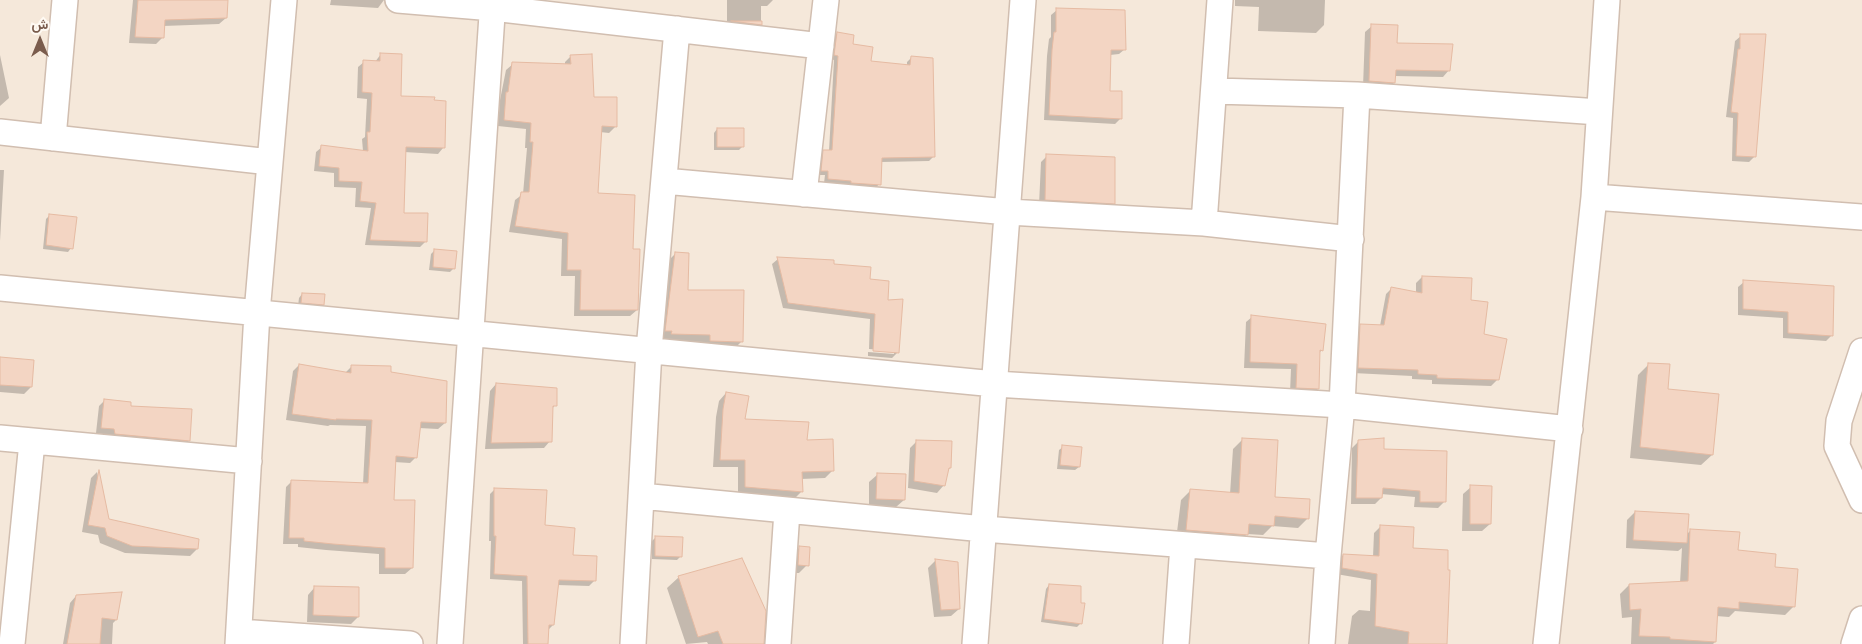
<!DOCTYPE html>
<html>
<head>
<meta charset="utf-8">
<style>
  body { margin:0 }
  #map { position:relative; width:1862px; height:644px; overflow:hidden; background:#fdf6ec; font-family:Figtree,Vazirmatn,sans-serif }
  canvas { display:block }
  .north { position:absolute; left:15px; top:15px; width:50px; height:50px; -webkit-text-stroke:4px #fffaf3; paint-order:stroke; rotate:0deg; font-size:14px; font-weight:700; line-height:20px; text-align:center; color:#7a5c4d }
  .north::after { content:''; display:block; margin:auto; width:18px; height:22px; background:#7a5c4d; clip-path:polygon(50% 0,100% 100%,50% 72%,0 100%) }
</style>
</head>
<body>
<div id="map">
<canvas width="1862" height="644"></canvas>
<div class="north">ش</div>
</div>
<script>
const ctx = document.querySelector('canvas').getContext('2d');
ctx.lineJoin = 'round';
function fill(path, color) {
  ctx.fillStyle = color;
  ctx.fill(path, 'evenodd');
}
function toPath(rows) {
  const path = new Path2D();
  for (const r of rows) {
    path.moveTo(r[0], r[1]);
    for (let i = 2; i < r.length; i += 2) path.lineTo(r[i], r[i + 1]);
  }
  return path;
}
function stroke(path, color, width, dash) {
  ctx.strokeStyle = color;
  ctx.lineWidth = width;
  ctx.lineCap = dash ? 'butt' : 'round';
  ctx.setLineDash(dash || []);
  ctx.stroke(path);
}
const residential = toPath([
  [0,0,1862,0,1862,644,0,644]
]);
const shadow = toPath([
  [133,0,227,0,226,18,219,24,163,26,163,37,156,44,129,43],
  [331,0,384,0,378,8,330,5],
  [727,0,773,0,767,6,761,6,761,24,754,31,727,26],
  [1235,0,1325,0,1324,25,1316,33,1258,31,1259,7,1235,6],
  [1057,10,1125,49,1119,54,1110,55,1109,92,1121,118,1115,124,1044,120,1047,56,1049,39,1051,37,1051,15],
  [1372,26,1395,45,1449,70,1443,77,1394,76,1394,83,1387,89,1363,87,1365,32],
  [837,33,869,63,907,66,907,62,912,57,934,156,929,161,881,162,879,184,875,189,824,183,825,175,817,175,820,156,824,151,829,151,834,60,831,59,833,38],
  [1741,36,1755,156,1749,162,1732,161,1733,118,1726,117,1735,41],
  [381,54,399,98,443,148,438,154,404,152,402,214,426,241,420,247,365,245,371,208,355,207,356,188,334,187,334,173,314,171,316,152,322,147,363,151,362,139,365,137,367,99,357,98,358,67,364,62,375,62],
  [0,55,9,98,0,106,0,117],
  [571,56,592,98,616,126,609,133,600,132,597,194,631,250,637,310,630,316,574,316,575,276,561,276,562,239,509,232,515,200,523,194,527,148,525,148,526,129,498,126,500,100,506,70,513,64,565,65,565,62],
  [717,129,743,146,739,150,714,150,714,133],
  [1047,156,1114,203,1108,209,1039,205,1041,162],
  [0,170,4,170,0,241],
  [50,215,71,248,68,252,43,249,46,219],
  [435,250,454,268,450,272,429,270,431,254],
  [676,253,687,291,742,341,734,349,703,348,703,342,664,341,664,339,658,339,668,261],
  [778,259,833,265,869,281,897,353,892,358,868,356,868,352,894,354,894,351,869,349,870,319,783,308,772,264],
  [1422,277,1470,301,1497,380,1491,386,1432,384,1432,380,1412,379,1412,376,1353,373,1355,331,1361,325,1380,326,1386,294,1392,288,1416,293,1416,283],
  [1744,282,1832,335,1826,341,1783,338,1783,318,1738,315,1738,287],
  [302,294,323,304,320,308,298,306,299,298],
  [1252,317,1322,350,1319,353,1318,389,1312,395,1290,393,1291,369,1244,368,1246,322],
  [0,358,31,387,24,394,0,392],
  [1649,364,1712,455,1701,465,1630,458,1638,375],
  [299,365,345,373,352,366,390,373,445,423,438,429,419,428,416,457,410,463,394,462,392,501,412,568,405,574,379,574,379,554,326,550,298,547,298,544,283,544,286,487,292,481,363,484,366,426,330,425,328,426,286,420,293,371],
  [496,384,555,405,552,409,550,441,544,448,485,449,490,391],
  [726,393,743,420,806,441,832,471,825,478,801,479,801,492,794,499,738,494,738,467,713,467,716,417,719,401],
  [105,400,130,407,189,441,183,446,109,439,109,435,96,433,99,406],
  [1243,439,1273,498,1308,518,1298,528,1272,526,1263,535,1247,534,1237,545,1176,540,1181,500,1191,490,1230,494,1233,449],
  [917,441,950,468,947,471,944,485,937,493,908,488,910,448],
  [1358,442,1383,450,1444,502,1438,508,1414,507,1415,497,1381,494,1381,498,1375,504,1351,504,1352,448],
  [1063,447,1079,467,1075,470,1057,469,1059,450],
  [97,472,108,520,197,549,190,556,125,553,100,543,98,535,82,532,91,478],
  [877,475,904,500,896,507,869,507,869,482],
  [1471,487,1490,524,1482,531,1462,531,1463,494],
  [495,489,572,556,595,580,589,586,557,585,553,625,548,630,546,644,523,644,522,581,490,579,491,541,489,541,490,494],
  [1635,512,1687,534,1691,530,1773,568,1794,606,1785,615,1735,611,1729,617,1716,616,1715,642,1713,644,1631,644,1632,617,1622,618,1620,594,1629,585,1680,583,1682,548,1678,551,1626,548,1627,520],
  [1381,526,1412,549,1445,644,1348,644,1352,616,1359,610,1370,611,1371,580,1336,574,1337,562,1343,555,1373,557,1374,533],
  [656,537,681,556,677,560,652,559,652,541],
  [800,547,807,565,799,573,791,573,792,555],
  [936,560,959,609,951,616,934,617,928,568],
  [679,577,763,644,708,644,707,642,686,644,667,588],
  [1049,585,1081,623,1077,627,1041,622,1046,589],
  [315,587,358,617,351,624,307,622,308,595],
  [76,596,116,620,113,623,112,644,63,644,70,603]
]);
const building = toPath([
  [138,0,228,0,227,18,165,20,164,38,135,37,138,0],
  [1056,8,1125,10,1126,50,1111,50,1110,91,1122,91,1122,119,1049,115,1052,50,1054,32,1056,32,1056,8],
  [731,21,762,21,762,25,731,21],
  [1371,24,1398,25,1397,43,1453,44,1450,71,1396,70,1395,83,1369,81,1371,24],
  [837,32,854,35,853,44,873,47,871,61,910,65,911,56,933,58,935,157,882,158,881,185,851,183,851,181,828,179,828,171,821,171,823,150,832,150,838,56,834,55,837,32],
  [1740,34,1766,34,1756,157,1736,156,1738,113,1731,112,1738,49,1740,49,1740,34],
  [380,53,402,54,401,96,435,97,434,100,446,101,445,148,406,147,404,213,428,213,427,242,370,240,376,203,360,201,362,182,339,181,339,168,319,166,321,145,368,151,367,132,370,132,372,93,362,92,363,60,380,61,380,53],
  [592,54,594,97,617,97,617,127,602,126,598,193,635,195,633,249,640,249,638,310,580,310,581,270,567,270,568,233,515,226,521,192,529,192,533,142,530,142,531,123,504,120,506,92,508,92,512,62,571,64,570,55,592,54],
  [717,128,744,128,744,147,717,147,717,128],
  [1046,154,1115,157,1115,204,1045,200,1046,154],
  [49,214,77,217,73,249,46,245,49,214],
  [434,249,457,251,455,269,433,267,434,249],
  [675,252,689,253,688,290,744,290,743,342,710,341,710,335,671,334,672,331,665,331,675,252],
  [777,257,834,260,834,264,871,267,870,279,889,281,888,300,903,299,899,353,873,351,875,314,788,303,777,257],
  [1422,276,1472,278,1471,300,1488,302,1484,334,1507,339,1499,380,1437,378,1437,375,1418,374,1418,370,1358,368,1360,324,1384,325,1391,287,1422,293,1422,276],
  [1743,280,1834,286,1833,336,1788,333,1788,312,1743,309,1743,280],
  [302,293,325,294,324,305,301,303,302,293],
  [1251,315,1326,324,1323,351,1320,350,1319,389,1296,388,1297,364,1250,362,1251,315],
  [0,357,34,360,32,387,0,385,0,357],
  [1648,363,1670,364,1668,389,1719,394,1713,455,1640,447,1648,363],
  [299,364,351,373,351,365,391,366,391,372,447,381,446,423,421,422,417,458,396,456,394,500,415,500,413,568,385,568,385,548,333,544,304,541,304,538,289,538,291,480,368,483,372,420,336,419,336,420,292,414,299,364],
  [496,383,557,388,557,406,553,406,552,442,491,443,496,383],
  [726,392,749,396,745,419,809,422,807,440,833,439,834,471,802,472,803,492,745,487,745,460,720,460,723,409,726,392],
  [104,399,131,402,131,406,192,409,190,441,115,434,114,429,101,428,104,399],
  [1242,438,1278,440,1275,497,1310,499,1309,519,1275,516,1274,526,1249,524,1248,535,1186,530,1190,489,1239,493,1242,438],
  [1384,438,1384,449,1447,451,1446,502,1420,502,1420,491,1383,488,1382,498,1356,498,1358,440,1384,438],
  [916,440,952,441,951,468,949,468,945,486,914,481,916,440],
  [1062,445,1082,447,1080,467,1060,465,1062,445],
  [99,470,109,519,199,539,198,549,132,546,107,536,105,528,88,525,99,470],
  [877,473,906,474,905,500,876,499,877,473],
  [1470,485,1492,486,1491,524,1470,524,1470,485],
  [494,488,547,490,545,525,575,528,573,555,597,556,596,581,559,580,554,625,549,625,548,644,528,644,527,576,494,574,496,536,494,536,494,488],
  [1635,511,1689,514,1687,543,1633,540,1635,511],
  [1380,525,1414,527,1413,548,1448,550,1448,570,1450,570,1447,644,1408,644,1409,632,1375,626,1377,574,1342,568,1343,554,1379,556,1380,525],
  [1690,529,1740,532,1738,550,1776,554,1775,567,1798,569,1795,607,1739,602,1739,609,1718,607,1716,642,1670,639,1670,637,1639,636,1641,609,1630,610,1629,584,1688,581,1690,529],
  [655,536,683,537,682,557,655,556,655,536],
  [799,546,810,547,809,566,798,565,799,546],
  [742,558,766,611,764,644,723,644,718,631,698,637,678,576,742,558],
  [935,559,958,562,960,609,941,610,935,559],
  [1049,584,1081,586,1081,603,1085,603,1082,624,1044,619,1049,584],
  [314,586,359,587,359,617,313,615,314,586],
  [122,592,117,620,102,618,100,644,67,644,76,595,122,592]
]);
const minor = toPath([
  [398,0,493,8,821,46],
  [1214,91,1357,95,1599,112],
  [0,132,270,162],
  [53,138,65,0],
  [664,181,1008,212,1204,223,1351,239],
  [804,194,826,0],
  [1594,197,1862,217],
  [1204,223,1220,0],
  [0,288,995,384,1342,405,1570,429],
  [1862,351,1839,421,1837,446,1862,500],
  [0,438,249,461],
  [641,496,984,529,1328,556],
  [239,632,410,644],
  [12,644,32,442],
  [238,644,257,313,284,0],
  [450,644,493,0],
  [633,644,649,350,677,29],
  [778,644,787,511],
  [975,644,1023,0],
  [1176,644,1183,545],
  [1322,644,1328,556,1342,405,1357,95],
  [1546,644,1594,197,1607,0],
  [1854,644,1862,619]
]);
fill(residential, '#f5e8da');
fill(shadow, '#0003');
fill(building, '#f3d5c3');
stroke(building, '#e6bba3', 1);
stroke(minor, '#d1beb0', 28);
stroke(minor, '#fff', 25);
</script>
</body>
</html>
